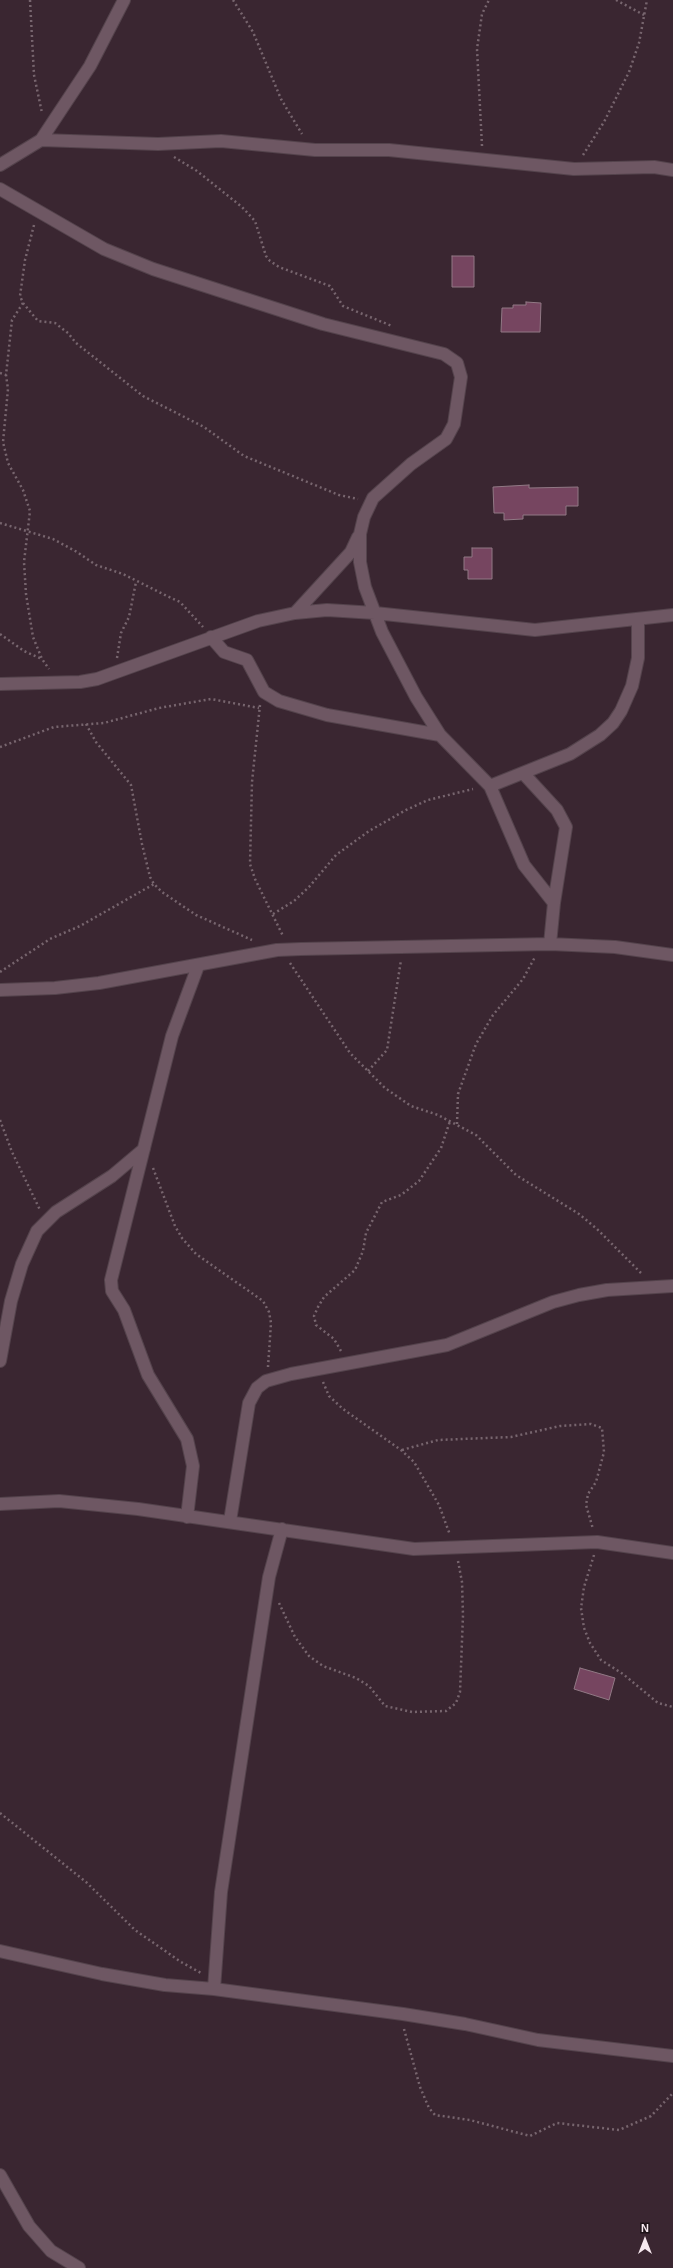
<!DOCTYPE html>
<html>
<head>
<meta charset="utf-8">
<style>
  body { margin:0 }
  #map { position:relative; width:673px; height:2268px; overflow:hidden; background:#3a2631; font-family:Arial,sans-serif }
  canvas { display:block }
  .north { position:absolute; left:625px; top:2220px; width:40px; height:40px; -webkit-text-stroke:3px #1c1217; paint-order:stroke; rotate:0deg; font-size:11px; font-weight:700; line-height:16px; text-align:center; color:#f6e8ef }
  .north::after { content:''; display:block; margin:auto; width:14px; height:18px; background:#f6e8ef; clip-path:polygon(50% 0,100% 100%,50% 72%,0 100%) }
</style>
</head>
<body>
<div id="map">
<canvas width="673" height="2268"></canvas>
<div class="north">N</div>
</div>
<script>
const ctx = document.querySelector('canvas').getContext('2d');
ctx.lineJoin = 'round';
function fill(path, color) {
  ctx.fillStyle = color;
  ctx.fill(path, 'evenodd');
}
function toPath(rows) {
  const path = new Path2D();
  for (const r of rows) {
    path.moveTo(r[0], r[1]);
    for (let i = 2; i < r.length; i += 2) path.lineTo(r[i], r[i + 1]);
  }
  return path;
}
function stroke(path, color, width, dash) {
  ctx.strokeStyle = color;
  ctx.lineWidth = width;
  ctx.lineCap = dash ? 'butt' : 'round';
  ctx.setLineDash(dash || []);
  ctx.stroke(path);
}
const building = toPath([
  [452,256,474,256,474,287,452,287,452,256],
  [526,302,541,303,540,332,501,332,502,308,513,308,513,305,526,305,526,302],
  [529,485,529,488,578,487,578,506,566,506,566,515,523,515,523,519,504,520,504,513,494,513,493,487,529,485],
  [472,548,492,548,492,579,468,579,468,570,464,570,464,557,472,557,472,548],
  [580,1668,615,1678,609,1700,574,1689,580,1668]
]);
const path = toPath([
  [30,0,34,75,42,113],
  [233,0,253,32,281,99,302,134],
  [616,0,644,15],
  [482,146,477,49,482,14,489,0],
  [583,155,604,122,629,72,639,43,647,0],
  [174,157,197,171,242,207,255,221,266,256,270,261,279,267,330,286,343,306,392,326],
  [34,225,25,260,20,296,23,303,38,321,55,323,68,333,76,343,143,396,204,427,244,456,339,495,358,499],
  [23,303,12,320,6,375,8,389,3,442,8,463,23,490,30,511,24,562,26,594,33,637,42,659,49,669],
  [0,373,6,375],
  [0,523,53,539,77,552,96,565,123,574,167,596,180,602,203,627],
  [0,634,24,651,42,659],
  [117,658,121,633,129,617,136,582],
  [260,705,252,782,250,864,255,879,283,936],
  [86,724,96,742,131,785,142,844,150,877,154,884,162,892,196,915,252,940],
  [0,747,54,727,104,723,159,708,211,699,259,708],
  [273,914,294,901,309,887,336,855,369,831,406,810,428,800,473,789],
  [290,963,350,1053,385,1088,411,1106,438,1115,476,1135,516,1175,579,1214,597,1229,642,1274],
  [0,972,50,939,80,926,154,884],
  [368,1071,387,1050,401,960],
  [0,1120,12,1152,40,1210],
  [457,1124,458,1094,476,1044,493,1015,523,979,535,957],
  [153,1168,175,1226,182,1238,196,1254,263,1301,269,1312,271,1323,268,1367],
  [341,1351,334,1339,316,1325,314,1316,318,1307,324,1297,355,1270,363,1251,366,1233,382,1202,401,1195,419,1181,441,1148,450,1121],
  [323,1382,329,1396,343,1409,401,1450,414,1462,439,1505,450,1535],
  [402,1450,438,1440,511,1437,560,1426,591,1424,602,1428,604,1452,596,1482,588,1494,586,1505,593,1529],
  [594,1555,584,1587,581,1608,584,1628,590,1643,601,1660,623,1674,658,1703,673,1707],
  [279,1603,295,1637,309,1656,323,1666,356,1678,369,1686,385,1706,412,1712,446,1711,456,1703,460,1692,463,1615,462,1582,458,1561],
  [0,1813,86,1882,135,1930,181,1962,201,1973],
  [404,2029,420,2087,429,2108,435,2115,470,2120,530,2136,557,2123,619,2130,651,2116,673,2093]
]);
const minor = toPath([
  [41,140,158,144,221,141,315,150,389,150,574,169,654,167,673,170],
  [0,165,41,140,90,66,124,0],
  [0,189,104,249,153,269,323,324,444,354,457,363,461,377,454,424,446,439,411,464,373,498,364,517,360,534,360,562,365,587,382,632,416,697,440,735,490,786,524,865,554,903,550,944],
  [295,613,351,552,358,537],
  [211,637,224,652,247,660,264,692,279,701,327,715,440,735],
  [0,684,80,682,97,679,258,621,295,613,327,610,375,613,535,630,673,615],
  [523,773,557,810,566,827,554,903],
  [490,786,570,754,600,735,613,723,621,711,632,686,638,658,638,619],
  [0,990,55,988,99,983,277,950,301,949,550,944,615,947,673,955],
  [0,1361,11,1301,22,1264,37,1231,56,1212,112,1176,144,1149],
  [0,1504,59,1501,138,1509,414,1549,597,1542,673,1553],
  [187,1517,193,1466,187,1439,148,1375,124,1310,112,1291,111,1280,172,1036,198,966],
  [230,1521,249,1403,257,1388,266,1381,291,1374,447,1345,553,1302,579,1295,607,1290,673,1286],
  [0,1951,102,1974,165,1985,214,1989,403,2014,465,2024,538,2040,673,2056],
  [214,1989,221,1892,269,1577,282,1529],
  [0,2175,29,2226,51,2251,79,2268]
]);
fill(building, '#764560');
stroke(building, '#917985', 1);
stroke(minor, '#54434c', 14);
stroke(path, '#77656e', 2.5, [2, 3]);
stroke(minor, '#6e5763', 12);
</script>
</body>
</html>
